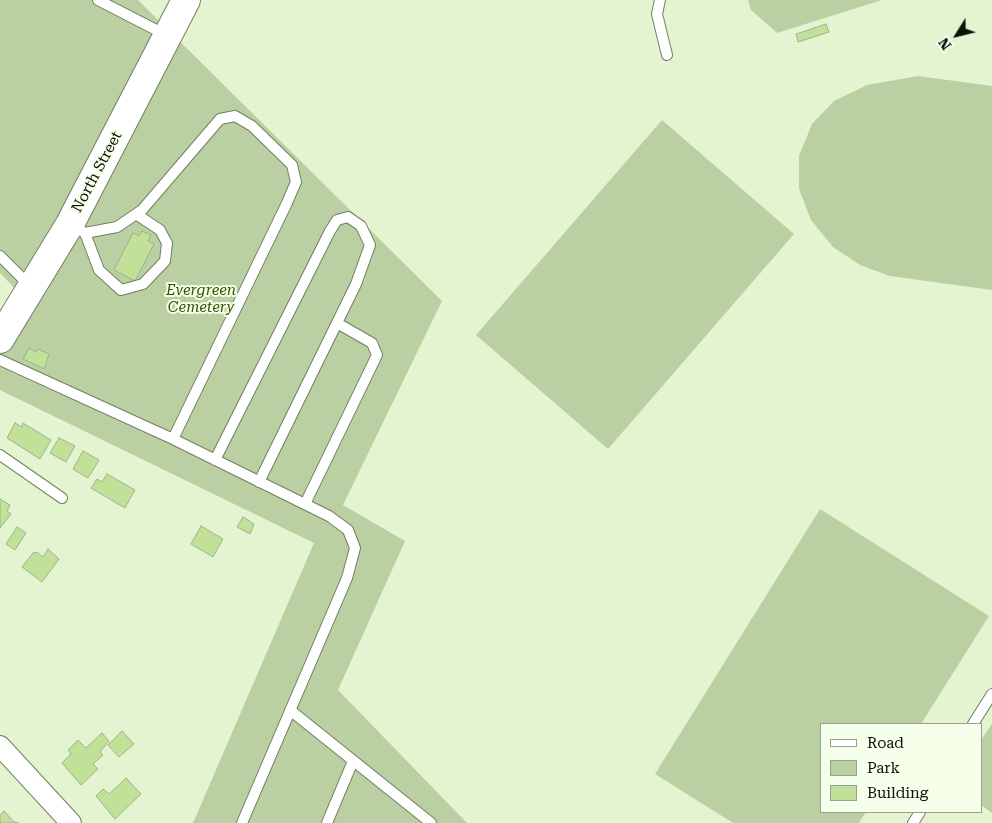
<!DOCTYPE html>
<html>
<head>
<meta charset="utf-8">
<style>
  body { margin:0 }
  #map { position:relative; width:992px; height:823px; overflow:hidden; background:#e4f4d1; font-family:"Roboto Serif",serif }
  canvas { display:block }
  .legend { position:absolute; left:820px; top:723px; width:162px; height:90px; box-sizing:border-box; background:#f5ffea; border:1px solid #98a08f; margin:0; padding:6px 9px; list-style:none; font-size:15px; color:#0c1106 }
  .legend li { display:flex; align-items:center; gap:10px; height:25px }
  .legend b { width:25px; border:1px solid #98a08f }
  .north { position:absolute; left:932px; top:10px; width:50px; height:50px; -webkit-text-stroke:4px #f5ffea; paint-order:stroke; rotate:234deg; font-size:14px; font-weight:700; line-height:20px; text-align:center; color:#0c1106 }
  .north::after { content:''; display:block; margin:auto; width:18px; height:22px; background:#0c1106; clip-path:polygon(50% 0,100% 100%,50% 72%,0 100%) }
</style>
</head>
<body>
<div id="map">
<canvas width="992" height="823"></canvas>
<ul class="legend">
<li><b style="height:6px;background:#fff"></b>Road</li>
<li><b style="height:14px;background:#bbd0a2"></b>Park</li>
<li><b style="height:14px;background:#c1e199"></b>Building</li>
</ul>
<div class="north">N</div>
</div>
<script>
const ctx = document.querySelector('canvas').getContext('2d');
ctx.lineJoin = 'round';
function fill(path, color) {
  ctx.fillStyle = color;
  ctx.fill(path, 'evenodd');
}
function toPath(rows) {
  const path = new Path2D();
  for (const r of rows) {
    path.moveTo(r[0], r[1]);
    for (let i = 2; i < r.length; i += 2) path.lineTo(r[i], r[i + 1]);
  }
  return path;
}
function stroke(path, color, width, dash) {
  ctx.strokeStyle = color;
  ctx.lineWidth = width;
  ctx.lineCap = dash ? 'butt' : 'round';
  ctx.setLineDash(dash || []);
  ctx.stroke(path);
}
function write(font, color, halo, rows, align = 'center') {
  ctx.font = font + ' "Roboto Serif",serif';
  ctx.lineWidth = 4;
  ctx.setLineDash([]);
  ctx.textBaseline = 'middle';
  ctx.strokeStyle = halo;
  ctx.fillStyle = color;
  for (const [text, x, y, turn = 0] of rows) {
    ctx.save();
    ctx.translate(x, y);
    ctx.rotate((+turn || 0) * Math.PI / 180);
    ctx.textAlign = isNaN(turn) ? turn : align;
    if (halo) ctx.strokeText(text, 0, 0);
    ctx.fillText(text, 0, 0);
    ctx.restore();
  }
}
const green = toPath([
  [0,0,138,0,442,301,343,505,405,541,338,690,467,823,193,823,314,543,0,390,0,356,31,305,0,273],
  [748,0,882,0,777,33,751,10],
  [918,76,992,86,992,290,890,276,860,265,833,247,811,220,799,189,799,156,812,124,834,101,867,85],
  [662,120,794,234,608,449,476,335],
  [820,509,989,616,921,724,821,724,821,812,866,812,859,823,733,823,655,774],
  [992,724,992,813,981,805,981,740]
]);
const building = toPath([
  [826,24,829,32,798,42,796,34,826,24],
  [142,231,151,235,148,241,154,244,135,281,114,270,133,233,139,236,142,231],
  [29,348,36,352,38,349,49,354,44,369,23,359,29,348],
  [15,423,22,427,23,423,51,440,40,459,7,438,15,423],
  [59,438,75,446,66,462,50,453,59,438],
  [83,451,99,460,88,478,73,469,83,451],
  [107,474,135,490,125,508,91,488,97,479,102,482,107,474],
  [0,499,10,505,7,511,11,514,0,528,0,499],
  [243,517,254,524,250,534,237,527,243,517],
  [201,526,223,539,213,557,191,544,201,526],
  [17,527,26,533,15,550,6,544,17,527],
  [48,549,59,559,42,582,22,567,33,553,37,552,43,557,48,549],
  [122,731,134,744,119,757,108,745,122,731],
  [102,733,109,741,100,752,103,755,93,764,98,769,81,785,62,763,71,754,68,750,78,740,86,748,102,733],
  [126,778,141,794,115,819,96,796,103,789,109,794,126,778],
  [4,811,14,822,19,823,0,823,0,815,4,811]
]);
const lane = toPath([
  [98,0,166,35],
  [660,0,657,14,667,55],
  [71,224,85,233,117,227,142,210,220,119,235,116,252,126,292,165,296,182,286,205,173,439],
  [85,233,99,270,121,290,143,284,165,261,167,243,160,230,136,214],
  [0,256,30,286],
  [0,360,173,439,329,516,348,530,355,548,347,578,242,823],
  [0,455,62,498],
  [215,460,330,231,337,220,348,217,361,226,370,245,356,284,259,482],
  [305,504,377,355,372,343,337,323],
  [290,710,431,823],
  [973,724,992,694],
  [327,823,353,761],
  [913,823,920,812]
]);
const street = toPath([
  [0,746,71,823]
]);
const secondary = toPath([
  [0,339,70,224,186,0]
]);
const streetNames = [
  ["North Street",97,172,-62]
];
const parkNames = [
  ["Evergreen",201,291],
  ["Cemetery",201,308]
];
fill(green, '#bbd0a2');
fill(building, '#c1e199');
stroke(building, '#a1b08f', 1);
stroke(lane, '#717f5f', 12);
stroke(street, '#717f5f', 22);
stroke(secondary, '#717f5f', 30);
stroke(lane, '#fff', 10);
stroke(street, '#fff', 20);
stroke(secondary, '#fff', 28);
write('15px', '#0c1106', '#f5ffea', streetNames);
write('italic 15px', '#375100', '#f5ffea', parkNames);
</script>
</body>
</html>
